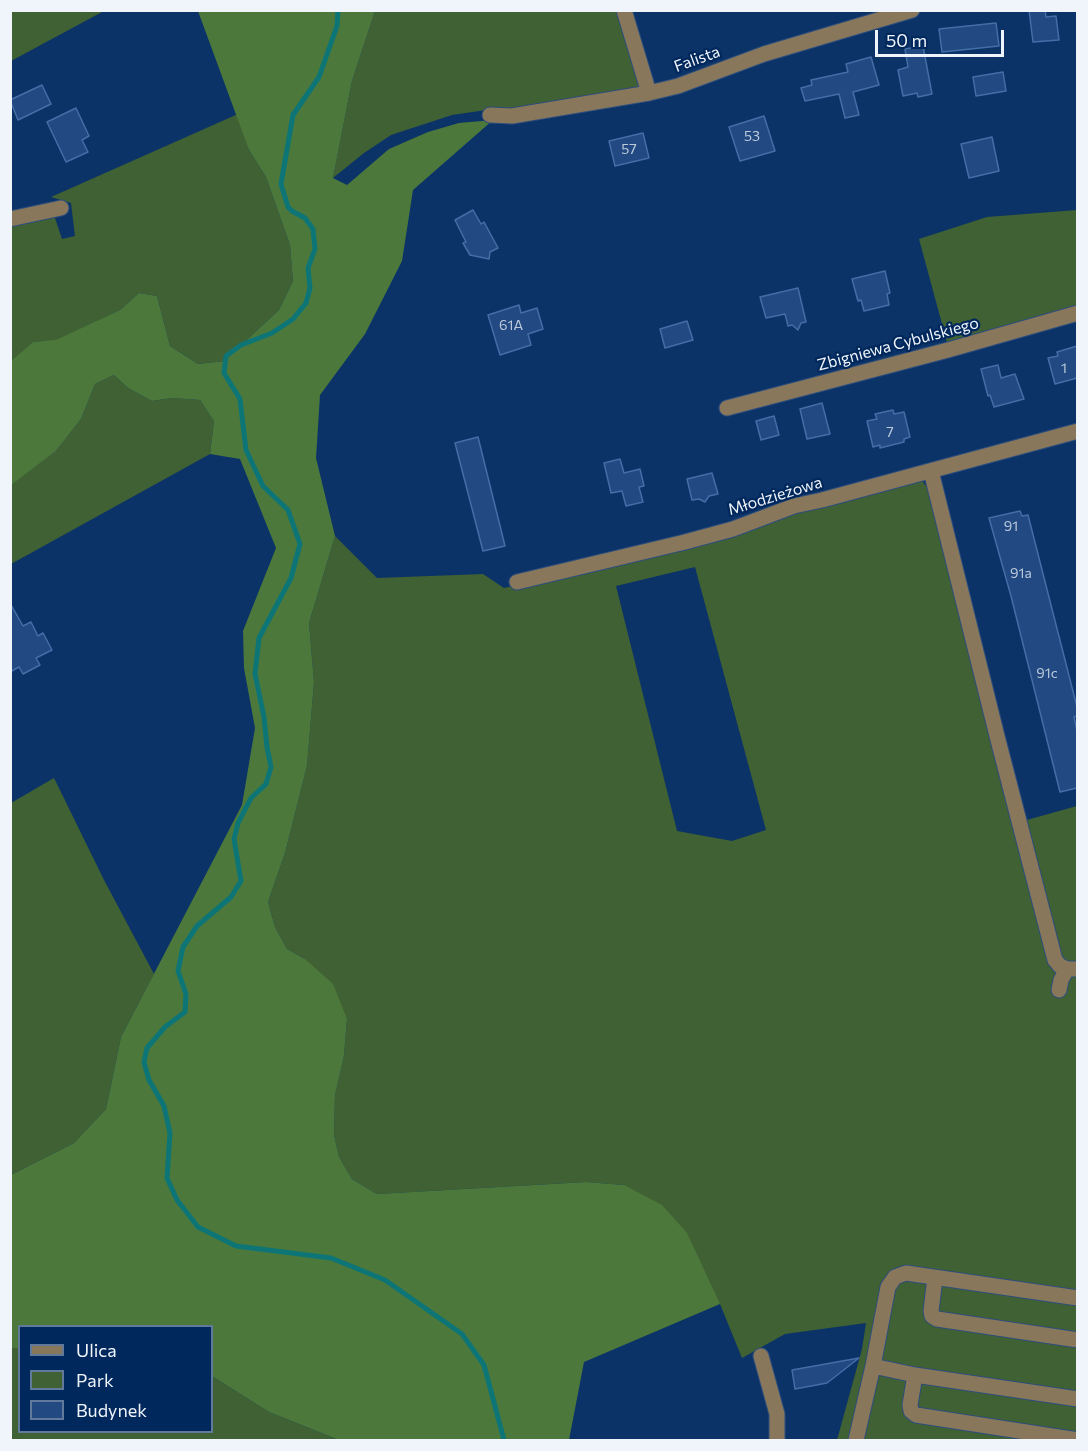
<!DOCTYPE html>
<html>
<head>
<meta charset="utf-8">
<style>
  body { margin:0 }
  #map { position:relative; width:1088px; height:1451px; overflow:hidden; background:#0c3368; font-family:Commissioner,sans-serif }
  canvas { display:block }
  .frame { position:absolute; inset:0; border:12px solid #f0f5fb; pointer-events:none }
  .legend { position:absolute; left:18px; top:1325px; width:195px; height:108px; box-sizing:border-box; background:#01285c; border:2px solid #617a9c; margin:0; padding:8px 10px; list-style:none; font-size:18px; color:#f0f5fb }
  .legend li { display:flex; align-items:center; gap:12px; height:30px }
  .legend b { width:30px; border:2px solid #617a9c }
  .scale { position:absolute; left:875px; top:30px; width:129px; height:27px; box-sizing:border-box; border:3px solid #f0f5fb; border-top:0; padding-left:8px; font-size:18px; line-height:21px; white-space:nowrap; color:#f0f5fb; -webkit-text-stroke:4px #01285c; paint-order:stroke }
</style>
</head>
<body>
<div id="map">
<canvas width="1088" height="1451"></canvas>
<div class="frame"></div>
<ul class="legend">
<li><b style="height:8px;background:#89775b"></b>Ulica</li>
<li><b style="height:16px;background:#406133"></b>Park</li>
<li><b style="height:16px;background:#224981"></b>Budynek</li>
</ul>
<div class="scale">50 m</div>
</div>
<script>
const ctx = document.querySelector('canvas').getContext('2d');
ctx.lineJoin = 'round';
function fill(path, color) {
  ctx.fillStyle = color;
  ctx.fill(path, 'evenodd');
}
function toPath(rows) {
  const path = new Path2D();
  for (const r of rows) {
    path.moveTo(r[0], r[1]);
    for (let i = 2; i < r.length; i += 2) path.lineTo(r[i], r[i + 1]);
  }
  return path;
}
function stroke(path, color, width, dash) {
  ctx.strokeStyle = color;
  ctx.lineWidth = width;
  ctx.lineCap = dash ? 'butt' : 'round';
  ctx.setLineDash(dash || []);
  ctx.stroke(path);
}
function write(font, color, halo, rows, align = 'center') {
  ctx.font = font + ' Commissioner,sans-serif';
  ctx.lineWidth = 4.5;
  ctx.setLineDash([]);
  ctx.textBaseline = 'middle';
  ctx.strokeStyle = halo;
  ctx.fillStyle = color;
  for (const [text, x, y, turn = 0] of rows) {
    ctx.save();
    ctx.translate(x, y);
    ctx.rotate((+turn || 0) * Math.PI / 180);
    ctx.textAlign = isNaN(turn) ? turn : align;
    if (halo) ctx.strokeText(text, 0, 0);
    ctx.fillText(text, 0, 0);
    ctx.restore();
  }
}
const green = toPath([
  [11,10,104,10,104,11,11,61],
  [375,11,616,11,639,86,635,90,507,111,486,110,452,115,391,135,364,153,333,178,352,81],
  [238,114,249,150,266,177,290,245,293,281,279,310,224,361,198,364,170,346,157,296,139,293,120,310,56,341,33,342,11,362,11,223,54,215,62,239,75,236,71,203,51,197],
  [1077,210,1077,308,948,346,919,239,987,217],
  [114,375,128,388,152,401,171,398,200,400,214,421,210,454,11,564,10,485,56,451,81,419,95,384],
  [921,478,925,485,929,484,1016,823,1077,806,1077,1440,837,1440,862,1349,866,1323,785,1334,742,1358,720,1304,624,1185,586,1182,377,1194,352,1179,339,1157,334,1135,335,1095,344,1056,347,1019,305,959,287,949,275,927,268,902,285,853,307,766,314,682,309,623,335,536,377,578,483,574,504,588,687,547,774,520],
  [695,567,766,830,732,841,677,831,616,586],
  [54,778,104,880,154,974,121,1037,106,1109,74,1143,11,1175,11,803],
  [10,1348,19,1348,20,1432,212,1432,212,1376,269,1412,339,1440,11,1440]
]);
const forest = toPath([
  [198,11,375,11,352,81,333,178,347,185,389,149,428,132,459,123,493,120,413,190,402,261,365,334,320,395,316,458,335,536,309,623,314,682,307,766,285,853,268,902,275,927,287,949,305,959,333,984,347,1019,344,1056,335,1095,334,1135,339,1157,352,1179,377,1194,586,1182,624,1185,662,1205,687,1233,720,1304,584,1362,569,1440,339,1440,269,1412,212,1376,212,1326,20,1326,19,1348,11,1348,11,1175,74,1143,106,1109,121,1037,242,805,255,728,244,668,243,631,276,548,240,459,210,454,214,421,200,400,171,398,152,401,128,388,114,375,95,384,81,419,56,451,11,485,10,362,33,342,56,340,120,310,139,293,157,296,170,346,198,364,224,361,279,310,293,281,290,245,266,177,249,150]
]);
const stream = toPath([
  [338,10,337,26,319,77,293,115,281,184,288,207,292,211,305,218,313,229,315,249,308,268,310,288,306,303,293,319,272,333,241,345,226,356,224,373,240,399,246,450,263,486,288,510,300,544,291,578,259,638,255,674,264,717,267,747,271,767,266,784,251,798,238,823,234,839,241,881,231,897,197,926,183,947,178,971,186,994,185,1012,165,1027,147,1048,144,1062,149,1080,164,1106,170,1133,167,1178,177,1200,198,1227,236,1246,331,1258,385,1280,462,1334,484,1365,504,1440]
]);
const building = toPath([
  [1029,10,1045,10,1046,17,1056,16,1059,40,1033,42,1029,10],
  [996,23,999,46,942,52,939,29,996,23],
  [923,46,932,94,918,97,917,93,903,96,898,70,908,67,905,49,923,46],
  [871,57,879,85,853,92,859,115,845,118,839,94,805,101,801,88,812,85,811,80,848,72,846,64,871,57],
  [1003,72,1006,91,976,96,973,77,1003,72],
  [42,85,51,104,18,120,10,100,42,85],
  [76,108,89,136,82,140,88,152,66,162,47,122,76,108],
  [764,116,775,151,740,161,729,127,764,116],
  [643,133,649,158,615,166,609,141,643,133],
  [992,137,999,171,969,178,961,144,992,137],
  [473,210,481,224,484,222,498,248,490,252,489,259,470,255,463,243,466,242,455,220,473,210],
  [885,271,890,293,887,294,889,305,864,311,861,300,858,301,852,279,885,271],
  [798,288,806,322,801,323,798,330,792,325,788,326,785,314,766,318,760,297,798,288],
  [519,305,521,313,537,308,543,329,528,334,531,345,500,355,488,315,519,305],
  [687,321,693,340,665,348,660,329,687,321],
  [1077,346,1077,378,1055,384,1048,358,1058,356,1057,352,1077,346],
  [998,365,1001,378,1015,374,1024,399,994,407,990,395,988,396,981,369,998,365],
  [822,403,830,434,807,439,800,409,822,403],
  [893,410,894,414,904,412,910,437,904,439,904,442,880,448,880,445,873,447,867,421,877,419,875,414,893,410],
  [774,416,779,435,761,440,756,421,774,416],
  [478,437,505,546,483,551,455,443,478,437],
  [620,459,624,473,640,469,644,486,639,487,643,502,626,506,622,491,611,493,604,463,620,459],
  [712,473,718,494,709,496,705,502,699,499,692,500,687,479,712,473],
  [1020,511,1022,516,1028,515,1077,707,1077,716,1074,717,1077,731,1077,788,1060,792,1011,596,989,518,1020,511],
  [10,603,23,626,31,622,38,636,43,633,52,650,36,658,40,665,23,674,19,667,10,672,10,603],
  [859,1358,827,1383,795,1389,792,1370,859,1358]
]);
const minor = toPath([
  [624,10,649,93],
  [490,115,512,116,649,93,678,86,764,54,912,10],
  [10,219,61,208],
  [727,408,948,350,1078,313],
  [931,471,997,736,1055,960,1060,966,1067,969,1078,969],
  [517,582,685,542,733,529,794,506,822,500,1078,431],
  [1059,990,1061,980,1067,969],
  [935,1278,931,1311,932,1316,937,1319,1078,1340],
  [761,1356,777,1414,777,1440],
  [873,1366,915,1375,1078,1399],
  [915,1375,910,1405,911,1411,916,1415,1078,1440],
  [856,1440,873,1366,888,1287,895,1277,906,1273,1078,1298]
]);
const numberNames = [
  ["53",752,136],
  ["57",629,149],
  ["61A",511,325],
  ["1",1064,368],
  ["7",890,432],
  ["91",1011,526],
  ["91a",1021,573],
  ["91c",1047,673]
];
const streetNames = [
  ["Falista",697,59,-20],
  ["Zbigniewa Cybulskiego",898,344,-15],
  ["Młodzieżowa",775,496,-17]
];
fill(green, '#406133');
fill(forest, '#4c793b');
stroke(stream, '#0e7577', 5);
fill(building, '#224981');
stroke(building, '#456da7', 1.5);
stroke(minor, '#2c4e7d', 17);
stroke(minor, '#89775b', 15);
write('14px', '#bccadc', null, numberNames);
write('16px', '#f0f5fb', '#01285c', streetNames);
</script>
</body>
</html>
